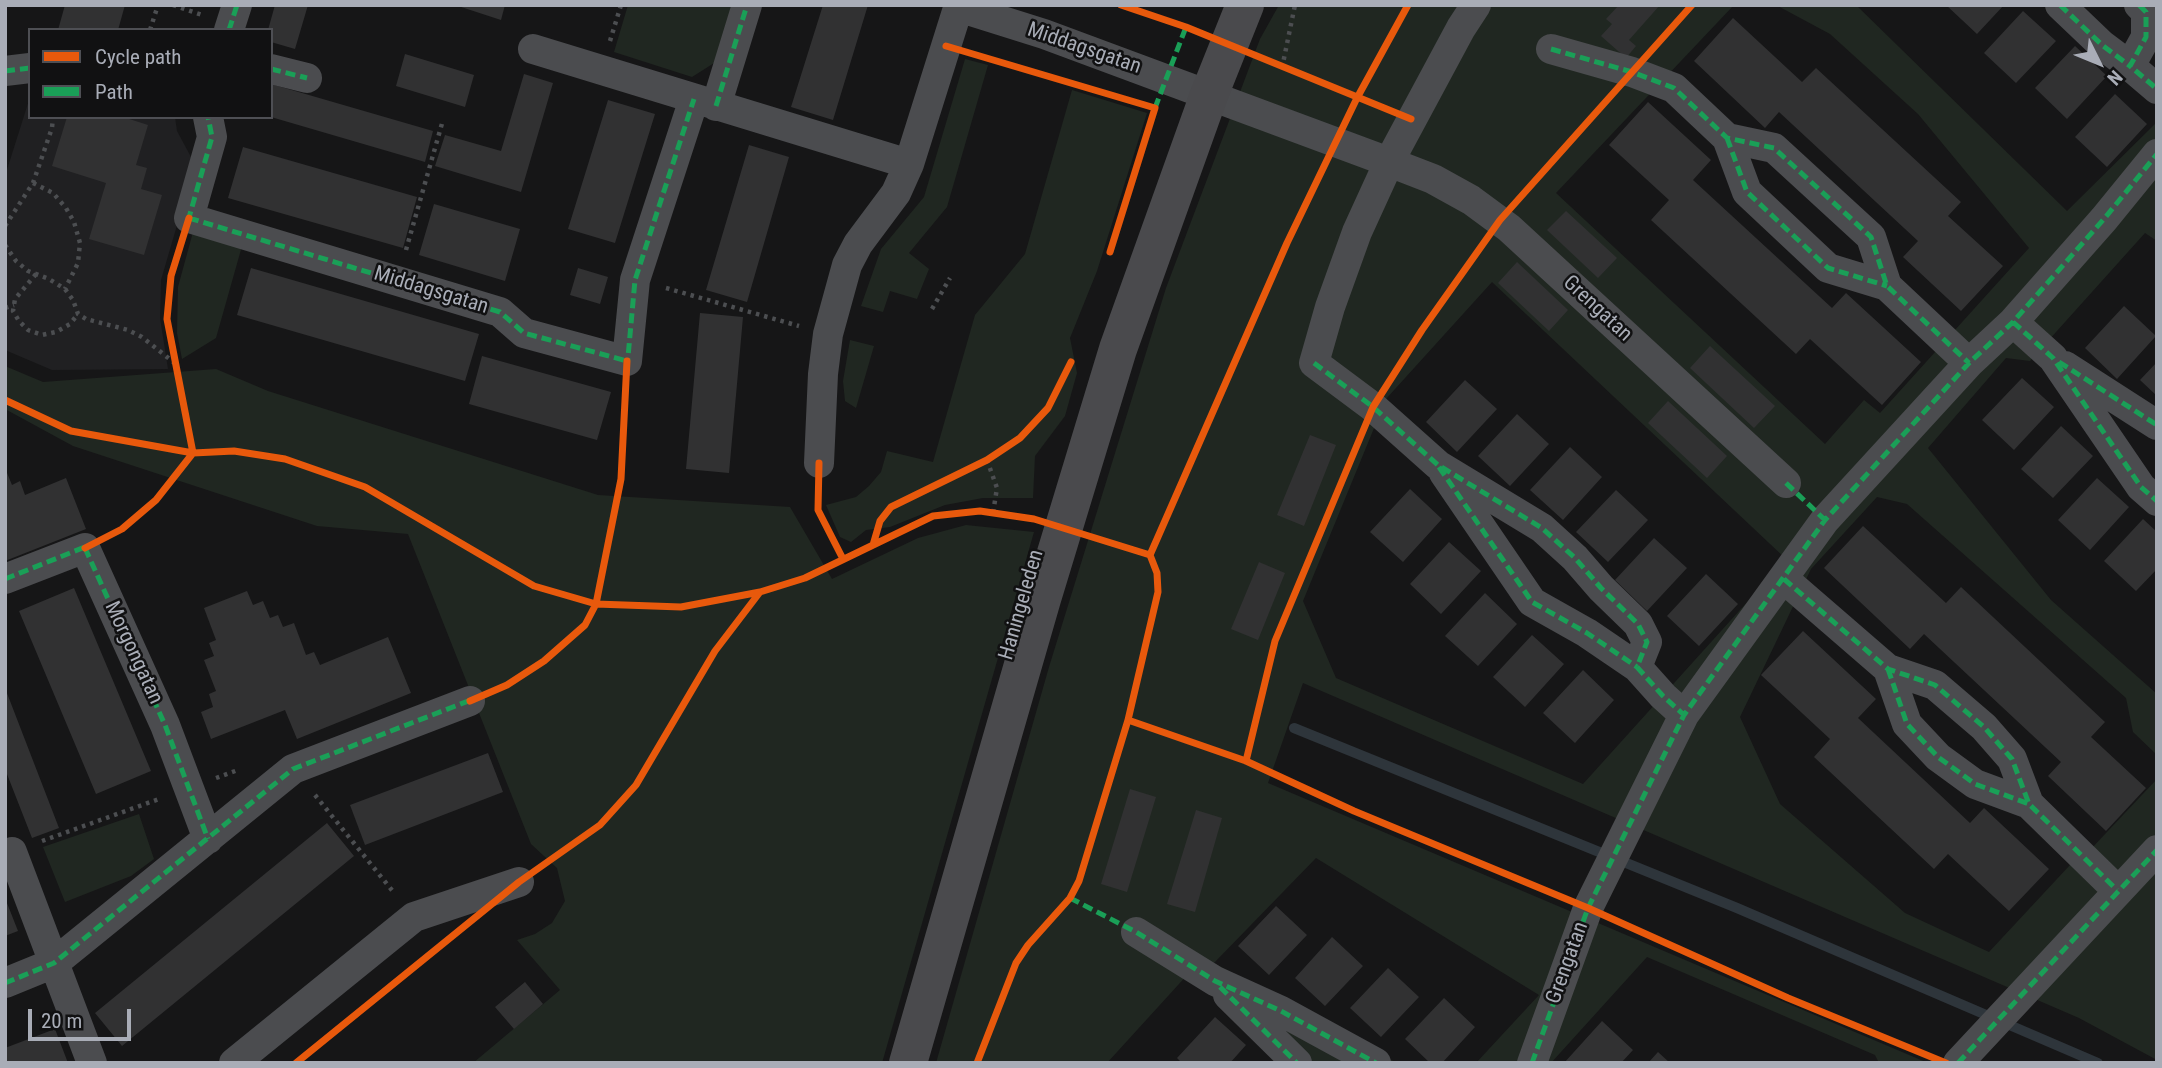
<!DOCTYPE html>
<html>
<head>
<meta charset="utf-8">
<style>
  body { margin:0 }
  #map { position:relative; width:2162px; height:1068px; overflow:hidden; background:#161617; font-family:"Roboto Condensed",sans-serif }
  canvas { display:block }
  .frame { position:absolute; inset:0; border:7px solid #a9adb7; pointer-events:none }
  .legend { position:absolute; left:28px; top:28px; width:245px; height:91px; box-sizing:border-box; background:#111112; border:2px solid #4e4f54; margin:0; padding:9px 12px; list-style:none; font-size:21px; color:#a9adb7 }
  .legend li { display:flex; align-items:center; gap:14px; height:35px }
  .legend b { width:35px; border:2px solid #4e4f54 }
  .north { position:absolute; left:2064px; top:28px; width:70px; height:70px; -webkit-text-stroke:5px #111112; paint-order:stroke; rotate:133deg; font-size:19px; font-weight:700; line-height:28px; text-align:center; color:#a9adb7 }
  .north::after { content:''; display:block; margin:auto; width:24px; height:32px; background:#a9adb7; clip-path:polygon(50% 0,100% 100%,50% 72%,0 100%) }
  .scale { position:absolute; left:28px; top:1009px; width:103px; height:32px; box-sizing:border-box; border:4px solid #a9adb7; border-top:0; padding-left:9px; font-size:21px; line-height:24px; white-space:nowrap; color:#a9adb7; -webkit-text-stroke:5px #111112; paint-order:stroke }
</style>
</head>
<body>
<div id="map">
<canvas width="2162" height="1068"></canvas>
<div class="frame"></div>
<ul class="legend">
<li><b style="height:9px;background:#e8590c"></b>Cycle path</li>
<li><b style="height:9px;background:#1a9f57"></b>Path</li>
</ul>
<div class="north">N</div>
<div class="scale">20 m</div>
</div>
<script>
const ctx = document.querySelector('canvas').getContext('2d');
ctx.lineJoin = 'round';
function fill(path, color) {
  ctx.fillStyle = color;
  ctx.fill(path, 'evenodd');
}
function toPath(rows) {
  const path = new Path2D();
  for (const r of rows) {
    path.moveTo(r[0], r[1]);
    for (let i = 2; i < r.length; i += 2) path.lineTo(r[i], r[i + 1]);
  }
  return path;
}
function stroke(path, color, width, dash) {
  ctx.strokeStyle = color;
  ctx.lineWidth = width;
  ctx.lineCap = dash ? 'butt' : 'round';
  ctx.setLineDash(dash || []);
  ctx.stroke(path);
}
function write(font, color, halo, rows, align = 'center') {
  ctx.font = font + ' "Roboto Condensed",sans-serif';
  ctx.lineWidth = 5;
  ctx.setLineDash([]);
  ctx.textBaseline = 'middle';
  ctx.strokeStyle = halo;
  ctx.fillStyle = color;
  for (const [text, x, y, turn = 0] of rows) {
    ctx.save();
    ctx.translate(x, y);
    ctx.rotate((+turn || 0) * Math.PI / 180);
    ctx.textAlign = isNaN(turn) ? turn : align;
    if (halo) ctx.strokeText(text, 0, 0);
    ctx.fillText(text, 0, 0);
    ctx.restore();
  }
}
const built = toPath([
  [30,97,30,117,175,117,177,131,191,157,192,174,161,280,160,318,168,369,52,370,5,350,5,176]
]);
const green = toPath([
  [628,5,736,5,722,58,692,77,614,52],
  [1279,5,1734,5,1556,193,1825,444,1864,400,1880,413,2029,248,1918,114,1830,34,1776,5,1856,5,2067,211,2157,122,2157,241,2145,233,2030,361,2006,358,1928,448,2051,600,2157,694,2157,755,2133,732,2126,698,1907,504,1877,497,1811,569,1740,717,1780,804,1905,913,1989,952,2070,865,2090,850,2157,779,2157,1060,2079,1018,1303,683,1268,783,1928,1063,1879,1063,1875,1055,1647,957,1551,1063,1476,1063,1539,995,1316,858,1214,963,1397,1063,1288,1063,1189,973,1107,1063,936,1063,1049,667,1166,288,1260,39],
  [1492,282,1786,559,1583,784,1336,678,1303,601,1386,399],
  [965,59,988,65,947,207,909,253,929,269,917,299,890,291,883,312,861,306,881,249,924,197],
  [1072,90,1147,113,1097,271,1070,338,1077,373,1065,416,1035,456,1033,498,983,498,945,505,890,527,866,530,851,542,840,537,826,505,856,497,869,486,881,472,887,451,933,462,975,315,1025,254],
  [193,232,242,246,216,338,182,359,177,333,178,287],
  [850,340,874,346,856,408,845,401,843,381],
  [5,366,43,382,216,369,268,391,598,495,790,507,832,579,918,538,966,525,1034,532,882,1063,473,1063,560,990,517,940,535,934,552,923,565,901,557,868,531,844,408,534,317,526,73,446,5,409],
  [139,814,154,859,131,876,65,902,43,847]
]);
const stream = toPath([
  [1294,728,1737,908,2098,1063]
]);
const building = toPath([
  [65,5,125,5,118,30,58,30],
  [275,5,308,5,295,49,271,42,271,30,268,30],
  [455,5,505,5,501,20],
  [823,5,868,5,833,120,791,107],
  [1619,5,1660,5,1629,40,1636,46,1626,58,1601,36,1612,24,1606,19],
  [1946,5,2004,5,1977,34],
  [2023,11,2056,41,2016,83,1984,53],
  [1733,18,1802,82,1816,68,1961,202,1948,216,2003,266,1961,311,1903,257,1918,241,1779,112,1765,128,1694,61],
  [2075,46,2107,76,2067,119,2035,88],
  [405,54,474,75,465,107,396,86],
  [524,74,553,83,521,192,435,166,445,135,501,151],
  [271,84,433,131,425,162,271,117],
  [2115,94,2147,124,2107,167,2075,137],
  [608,100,655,114,615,243,568,229],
  [1648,102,1711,160,1693,180,1832,308,1846,293,1921,362,1882,405,1810,339,1796,354,1651,220,1669,200,1609,145],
  [67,117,123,117,148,125,136,165,147,168,141,189,162,195,144,255,89,239,106,183,52,166],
  [749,145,789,157,747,302,706,290],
  [243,147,417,197,403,248,228,198],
  [434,204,520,229,505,281,419,255],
  [1566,211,1617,258,1598,278,1547,230],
  [1517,262,1568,310,1549,331,1498,283],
  [251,268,479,334,465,381,237,315],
  [578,268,608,277,600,304,570,295],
  [2124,306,2156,336,2117,379,2085,348],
  [700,313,743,317,729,473,686,469],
  [1710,346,1775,406,1754,428,1690,368],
  [482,356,611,392,597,440,469,404],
  [2157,362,2157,396,2140,380],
  [2022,378,2054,407,2014,450,1982,420],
  [1465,380,1497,409,1457,452,1426,422],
  [1668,401,1727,456,1707,478,1648,423],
  [1517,414,1549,444,1510,486,1478,456],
  [2061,426,2093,456,2053,498,2021,469],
  [1310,435,1336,445,1304,526,1277,515],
  [1570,447,1602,477,1563,520,1530,490],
  [5,468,12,485,20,481,25,495,66,478,86,529,5,561],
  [2097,478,2129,507,2090,550,2058,520],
  [1410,489,1442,519,1403,562,1370,532],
  [1616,490,1648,520,1608,562,1576,532],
  [2143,519,2157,532,2157,569,2136,591,2104,561],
  [1863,526,1946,603,1961,587,2105,722,2091,737,2146,788,2106,831,2048,776,2061,762,1924,634,1910,649,1824,568],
  [1654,538,1687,568,1647,611,1615,580],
  [1449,542,1481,571,1441,614,1410,584],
  [1259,562,1285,573,1258,640,1231,629],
  [1706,574,1738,604,1699,646,1667,616],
  [74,588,151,771,96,794,19,611],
  [247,591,253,605,263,601,270,618,278,615,283,627,294,623,306,655,314,652,320,665,388,637,411,693,297,739,285,710,211,739,201,712,213,707,209,694,216,691,204,660,214,656,209,643,216,640,204,608],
  [1485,593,1517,624,1478,666,1445,636],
  [1803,631,1876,699,1858,718,1970,823,1984,808,2049,869,2009,911,1948,854,1934,869,1814,757,1830,739,1761,675],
  [1532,635,1564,664,1525,707,1493,677],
  [1583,670,1614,700,1575,743,1543,713],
  [5,688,59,828,32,838,5,769],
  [488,753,503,792,365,845,350,805],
  [1130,789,1156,797,1127,892,1101,884],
  [1196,810,1222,818,1195,912,1167,904],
  [327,823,354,856,122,1046,95,1013],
  [5,898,18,931,5,936],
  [1276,906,1307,935,1269,975,1238,946],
  [1332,937,1363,966,1325,1006,1295,978],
  [1388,968,1419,997,1381,1037,1350,1008],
  [525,982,543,1004,514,1029,495,1007],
  [1444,998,1475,1027,1442,1063,1430,1063,1405,1039],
  [1215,1017,1246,1045,1230,1063,1182,1063,1177,1058],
  [1602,1021,1633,1050,1621,1063,1564,1063],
  [55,1029,68,1063,5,1063,5,1048],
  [1658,1052,1670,1063,1648,1063]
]);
const path = toPath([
  [173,5,202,15],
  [150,30,158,5],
  [610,41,621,5],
  [1282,68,1295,5],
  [33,183,53,193,66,208,74,222,80,243,78,263,65,289],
  [5,226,33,183,52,128,53,117],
  [5,245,16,261,28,271,49,279,65,289,73,300,78,314,86,319,128,330,142,337,177,365],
  [406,250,443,120],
  [36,274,15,299,13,311,19,321,28,330,42,335,56,332,70,324,78,314],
  [666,288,799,326],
  [5,308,14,305],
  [932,309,950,278],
  [987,460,997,488,993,513],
  [216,778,238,770],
  [315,795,395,894],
  [42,841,159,799]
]);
const minor = toPath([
  [1476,5,1461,28,1389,162,1357,232,1330,307,1314,363,1373,407,1438,465,1542,528,1575,558,1601,588,1638,624,1647,642,1637,667,1663,696,1684,715],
  [2060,5,2102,45,2130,66],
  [2139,5,2146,12,2146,37,2130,66,2157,89],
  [958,7,1044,34,1389,162,1433,179,1471,200,1509,228,1786,483],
  [229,30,237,5],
  [533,49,909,164],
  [1551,49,1632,72,1674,88,1727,138,1774,148,1871,237,1887,286,1969,363],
  [271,69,307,78],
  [5,71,30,68],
  [716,106,747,5],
  [208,117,212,137,189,218,500,312,524,333,627,361,635,280,694,99],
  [1727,138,1747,192,1828,268,1887,286],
  [2013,322,2053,358,2141,487,2157,501],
  [2065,366,2157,425],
  [819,463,823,374,828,334,847,265,858,244,896,193,909,164,959,5],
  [1444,473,1532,602,1587,633,1637,667],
  [5,579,85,548,165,725,208,839],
  [1784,579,1888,669,1935,685,1984,727,2012,759,2029,804,2117,890],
  [1888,669,1907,724,1938,757,1975,784,2029,804],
  [12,852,92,1063],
  [1136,932,1215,981,1281,1011,1376,1063],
  [5,983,54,963,293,769,470,701],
  [1228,995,1297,1063],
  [234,1063,414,917,519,882],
  [1532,1063,1588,908,1684,715,1825,520,1969,363,2013,322,2104,219,2157,154],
  [1958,1063,2157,850]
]);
const secondary = toPath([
  [908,1063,1042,599,1118,349,1209,95,1245,5]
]);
const quiet = toPath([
  [2060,5,2102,45,2130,66],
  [2139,5,2146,12,2146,37,2130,66,2157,89],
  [229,30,237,5],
  [1551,49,1632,72,1674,88,1727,138,1774,148,1871,237,1887,286,1969,363],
  [271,69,307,78],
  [5,71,30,68],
  [716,106,747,5],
  [1155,108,1186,27],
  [1727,138,1747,192,1828,268,1887,286],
  [189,218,500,312,524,333,627,361],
  [188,221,212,137,208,117],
  [2013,322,2053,358,2141,487,2157,501],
  [2059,362,2157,425],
  [1314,363,1373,407,1438,465,1542,528,1575,558,1601,588,1638,624,1647,642,1637,667,1663,696,1684,715],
  [627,368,635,280,694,99],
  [1439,467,1532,602,1587,633,1637,667],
  [1786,483,1825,520],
  [85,548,165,725,208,839],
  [5,579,90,545],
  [1784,579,1888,669,1935,685,1984,727,2012,759,2029,804,2117,890],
  [1888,669,1907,724,1938,757,1975,784,2029,804],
  [1070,898,1136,932,1215,981,1281,1011,1376,1063],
  [5,983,54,963,293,769,476,698],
  [1220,987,1297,1063],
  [1532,1063,1588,908,1684,715,1825,520,1969,363,2013,322,2104,219,2157,154],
  [1958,1063,2157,850]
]);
const cycleway = toPath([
  [1121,5,1186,27,1411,119],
  [946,46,1155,108,1110,252],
  [5,400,71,431,193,453,234,451,285,459,365,487,534,586,596,604,681,607,760,592],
  [819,463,818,510,843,559],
  [873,545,880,521,891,507,987,460,1020,438,1048,408,1071,362],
  [85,548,122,529,156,500,193,453,167,319,171,276,189,218],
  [470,701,507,685,544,661,585,625,596,604,621,479,627,361],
  [1128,720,1246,761,1354,811,1588,908,1788,998,1946,1063],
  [1246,761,1275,641,1373,407,1422,330,1500,220,1692,5],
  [296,1063,519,882,600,825,636,785,715,651,760,592,805,578,933,516,980,511,1034,519,1150,555],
  [977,1063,1016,963,1028,945,1070,898,1079,881,1128,720,1158,592,1157,573,1150,555,1287,243,1357,98,1408,5]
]);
const streetNames = [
  ["Middagsgatan",1084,49,19],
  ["Middagsgatan",431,291,17],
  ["Grengatan",1597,309,43],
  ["Haningeleden",1022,605,-74],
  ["Morgongatan",133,653,65],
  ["Grengatan",1568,963,-70]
];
fill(built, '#202022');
fill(green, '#202721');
stroke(stream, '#2e353b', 10);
fill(building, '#313132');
stroke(path, '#4c4e51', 4.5, [3.5, 5]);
stroke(minor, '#4b4c4f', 30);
stroke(secondary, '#4a4a4d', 38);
stroke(quiet, '#1a9f57', 5, [10, 5]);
stroke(cycleway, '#e8590c', 7);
write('21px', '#a9adb7', '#111112', streetNames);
</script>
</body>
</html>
